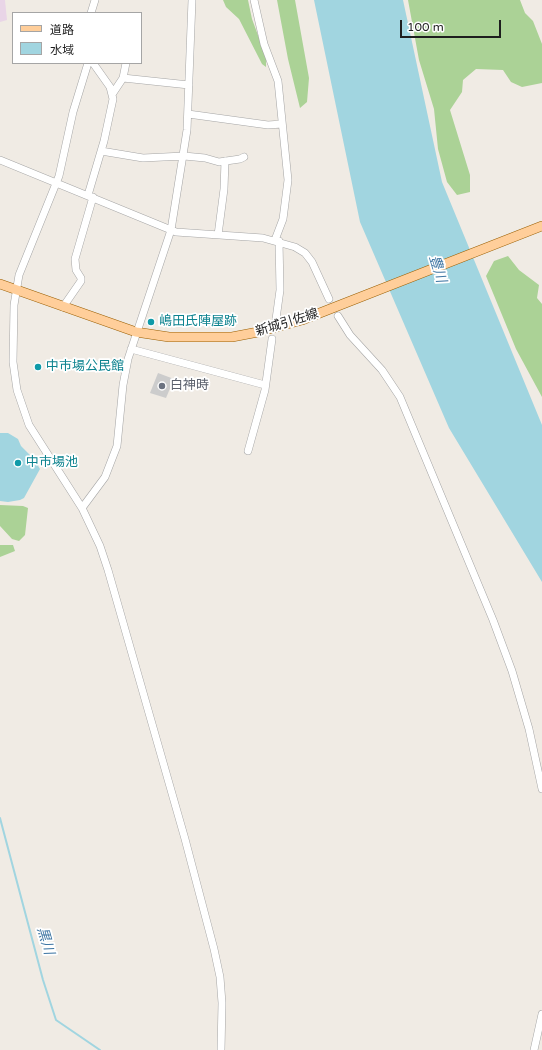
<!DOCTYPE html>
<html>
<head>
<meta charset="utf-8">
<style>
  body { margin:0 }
  #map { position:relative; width:542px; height:1050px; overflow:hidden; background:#f0ebe4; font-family:"Varela Round","Noto Sans JP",sans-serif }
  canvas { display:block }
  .legend { position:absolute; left:12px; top:12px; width:130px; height:52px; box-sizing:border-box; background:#fff; border:1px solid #a5a5a5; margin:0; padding:5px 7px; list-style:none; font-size:12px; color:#1e1e1e }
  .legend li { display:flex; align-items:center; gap:8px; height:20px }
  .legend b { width:20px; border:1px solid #a5a5a5 }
  .scale { position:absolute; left:400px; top:20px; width:101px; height:18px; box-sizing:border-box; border:2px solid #1e1e1e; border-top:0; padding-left:5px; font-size:12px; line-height:14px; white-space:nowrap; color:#1e1e1e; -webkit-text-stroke:3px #fff; paint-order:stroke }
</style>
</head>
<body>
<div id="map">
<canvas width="542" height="1050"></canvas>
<ul class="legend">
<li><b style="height:5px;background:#ffce9a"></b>道路</li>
<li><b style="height:11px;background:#a1d5e0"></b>水域</li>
</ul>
<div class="scale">100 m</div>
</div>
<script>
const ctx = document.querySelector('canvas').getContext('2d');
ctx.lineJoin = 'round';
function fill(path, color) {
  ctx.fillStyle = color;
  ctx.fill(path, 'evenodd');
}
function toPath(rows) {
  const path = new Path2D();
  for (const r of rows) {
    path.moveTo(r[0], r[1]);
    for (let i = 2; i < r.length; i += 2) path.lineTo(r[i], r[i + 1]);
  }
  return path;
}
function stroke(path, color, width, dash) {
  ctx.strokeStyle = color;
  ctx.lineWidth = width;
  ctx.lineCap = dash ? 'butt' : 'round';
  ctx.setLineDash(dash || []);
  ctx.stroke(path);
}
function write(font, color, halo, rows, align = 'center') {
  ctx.font = font + ' "Varela Round","Noto Sans JP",sans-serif';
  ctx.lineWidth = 3.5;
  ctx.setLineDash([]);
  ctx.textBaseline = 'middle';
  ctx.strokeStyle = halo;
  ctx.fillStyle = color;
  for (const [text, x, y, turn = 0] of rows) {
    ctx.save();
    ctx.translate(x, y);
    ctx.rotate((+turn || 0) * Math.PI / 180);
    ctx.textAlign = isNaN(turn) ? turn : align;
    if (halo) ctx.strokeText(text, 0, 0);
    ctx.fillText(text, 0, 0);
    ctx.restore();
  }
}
const industrial = toPath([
  [0,0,5,0,7,20,0,22]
]);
const religious = toPath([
  [158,373,174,379,166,398,150,393]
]);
const forest = toPath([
  [223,0,248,0,252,19,266,57,266,67,262,64,239,19,226,7],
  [277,0,295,0,309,78,307,102,300,108,288,59],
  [408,0,520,0,525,13,533,21,542,44,542,83,522,87,511,82,503,70,476,69,463,80,462,92,450,110,470,175,470,192,457,195,447,182,438,149,434,109,419,60],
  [508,256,519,270,539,285,537,298,542,304,542,397,516,349,486,276,494,261],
  [0,505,23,506,28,508,25,535,19,541,12,539,0,526],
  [0,545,13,545,15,551,0,557]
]);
const water = toPath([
  [314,0,403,0,442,182,542,425,542,582,449,428,360,222],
  [0,433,8,433,18,439,21,446,33,458,40,469,24,498,20,500,8,502,0,501]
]);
const stream = toPath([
  [0,818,43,980,56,1020,100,1050]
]);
const minor = toPath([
  [254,0,264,44,278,81,288,180,283,219,275,240],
  [91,13,95,0],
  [88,63,73,112,59,176,19,275,14,305,13,362,17,390,29,425,82,508,100,546,108,570,185,839,214,949,220,977,222,1003,221,1050],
  [123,78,189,85],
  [113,93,123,78,126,63],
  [188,114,268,125,282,124],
  [101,151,143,158,184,156,205,158,219,162,240,159,244,157],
  [0,160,176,232,263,238,295,247,305,253,312,262,329,299],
  [88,195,104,141,113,99,110,87,93,63],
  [218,235,224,189,225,161],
  [63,307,81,281,81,278,76,270,75,259,93,197],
  [338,316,350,335,382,370,400,397,493,620,512,671,529,729,542,789],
  [276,319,280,290,279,241],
  [131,349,265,385],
  [248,451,265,390,272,339],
  [82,508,105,477,117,446,123,385,128,359,171,230,187,130,192,0],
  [534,1050,542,1014]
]);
const major = toPath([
  [0,284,136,332,169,337,232,337,258,332,302,320,542,226]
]);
const markers = [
  [151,322,4,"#0f9aa8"],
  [38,367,4,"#0f9aa8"],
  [162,386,4,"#6b7280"],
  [18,463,4,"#0f9aa8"]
];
const cultureNames = [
  ["嶋田氏陣屋跡",159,322],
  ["中市場公民館",46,367],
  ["中市場池",26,463]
];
const streetNames = [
  ["新城引佐線",287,323,-17]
];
const worshipNames = [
  ["白神時",170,386]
];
const waterNames = [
  ["豊川",437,269,73],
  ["黒川",45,941,74]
];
fill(industrial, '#e9d5e7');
fill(religious, '#ccc');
fill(forest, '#abd296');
fill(water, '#a1d5e0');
stroke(stream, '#a1d5e0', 2);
stroke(minor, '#a5a5a5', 8);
stroke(major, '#995e00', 10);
stroke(minor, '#fff', 7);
stroke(major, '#ffce9a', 9);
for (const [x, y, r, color] of markers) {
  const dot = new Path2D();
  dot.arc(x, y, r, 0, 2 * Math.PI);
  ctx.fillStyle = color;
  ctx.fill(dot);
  stroke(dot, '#fff', 1.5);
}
write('13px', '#0d838f', '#fff', cultureNames, 'left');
write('13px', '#1e1e1e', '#fff', streetNames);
write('13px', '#5b616d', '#fff', worshipNames, 'left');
write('italic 14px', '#4077a4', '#fff', waterNames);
</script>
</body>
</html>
